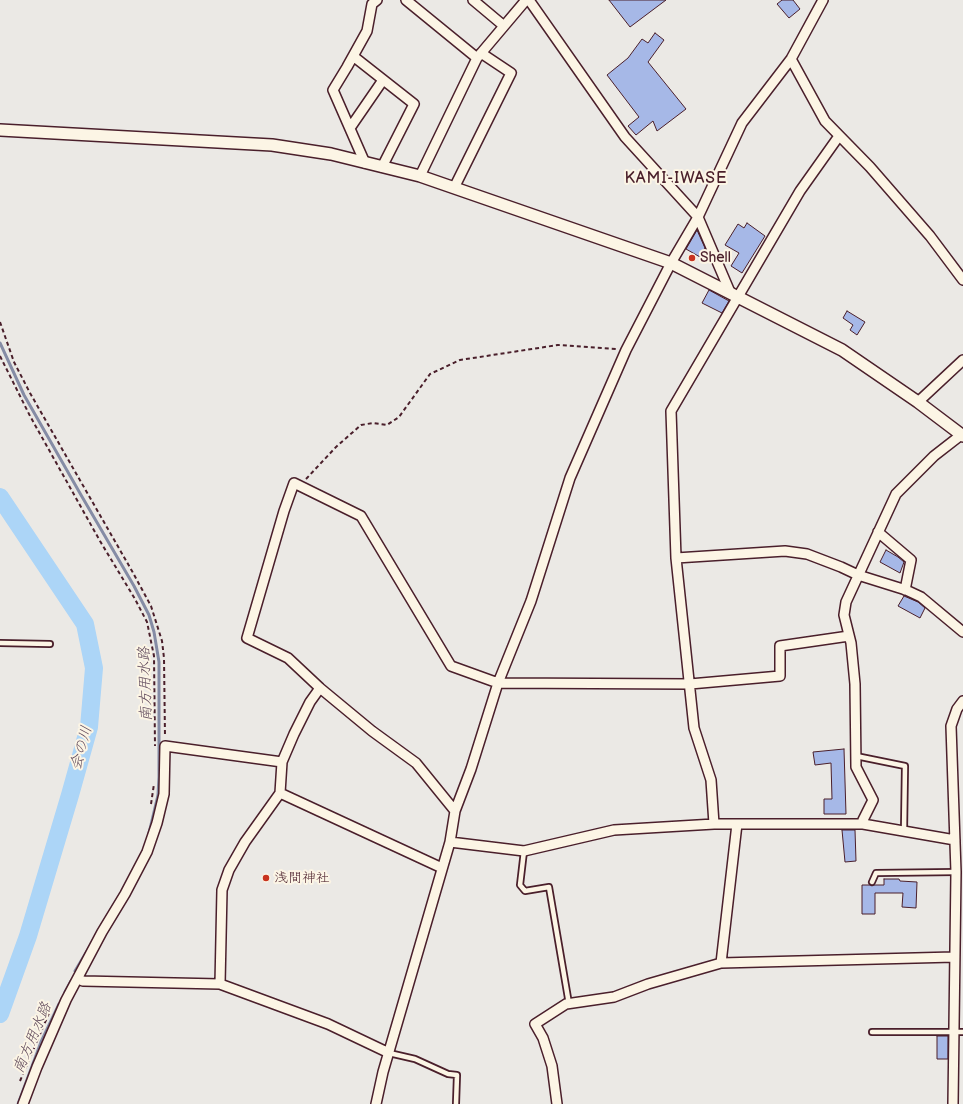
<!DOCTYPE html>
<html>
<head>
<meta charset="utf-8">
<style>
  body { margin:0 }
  canvas { display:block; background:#ebe9e5 }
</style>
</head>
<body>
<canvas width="963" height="1104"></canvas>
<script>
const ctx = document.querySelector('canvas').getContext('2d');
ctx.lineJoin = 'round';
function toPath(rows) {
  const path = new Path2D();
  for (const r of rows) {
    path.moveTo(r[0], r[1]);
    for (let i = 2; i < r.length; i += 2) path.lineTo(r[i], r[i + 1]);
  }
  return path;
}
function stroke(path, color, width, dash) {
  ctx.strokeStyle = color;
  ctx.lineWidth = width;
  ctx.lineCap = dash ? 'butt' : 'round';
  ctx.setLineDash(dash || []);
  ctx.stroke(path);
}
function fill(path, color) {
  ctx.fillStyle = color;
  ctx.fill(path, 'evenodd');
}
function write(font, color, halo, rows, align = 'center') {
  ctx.font = font + ' "Balsamiq Sans","Klee One",sans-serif';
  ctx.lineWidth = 4;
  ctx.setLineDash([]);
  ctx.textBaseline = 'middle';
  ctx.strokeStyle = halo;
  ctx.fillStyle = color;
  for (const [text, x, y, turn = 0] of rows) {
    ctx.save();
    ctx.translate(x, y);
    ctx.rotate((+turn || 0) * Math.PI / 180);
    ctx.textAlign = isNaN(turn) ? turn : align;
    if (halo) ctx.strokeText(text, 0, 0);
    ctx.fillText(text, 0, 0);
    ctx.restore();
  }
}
const stream = toPath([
  [0,343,24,395,81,495,134,586,149,615,154,632,159,662,159,777,158,795,149,833],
  [75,971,90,946],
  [65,992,71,981],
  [18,1104,41,1042,59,1004]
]);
const river = toPath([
  [0,497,85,624,94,668,89,727,70,795,28,936,0,1014]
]);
const building = toPath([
  [609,0,666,0,630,27,609,0],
  [782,0,793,0,800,9,789,18,777,4,782,0],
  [655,33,664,40,648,62,686,109,657,131,653,121,636,135,628,126,639,117,607,75,628,58,642,39,648,43,655,33],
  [747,223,765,236,742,273,731,266,739,253,725,245,738,224,744,228,747,223],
  [697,230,705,248,700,257,686,249,697,230],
  [709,290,729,301,722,313,702,303,709,290],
  [847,311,865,322,857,335,850,330,853,325,843,318,847,311],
  [886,550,898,557,904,562,900,573,880,562,886,550],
  [904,596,918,602,925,608,920,618,898,606,904,596],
  [844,749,846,814,824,814,824,799,832,799,831,763,815,765,813,752,844,749],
  [842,830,855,830,856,861,845,862,842,830],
  [884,879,899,879,900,881,917,882,916,908,902,907,903,893,875,893,875,914,862,914,862,885,884,885,884,879],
  [937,1036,948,1036,948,1059,937,1059,937,1036]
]);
const path = toPath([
  [0,322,14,362,30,393,132,571,151,606,162,641,164,658,165,737],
  [0,356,30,416,100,541,135,599,147,622,154,656,155,746],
  [306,479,336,447,361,425,373,423,387,425,399,417,430,374,460,360,558,345,617,349],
  [151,804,154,784],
  [20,1081,49,1013]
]);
const service = toPath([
  [0,643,50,644],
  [856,756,905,766,904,831],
  [524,851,520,885,525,891,549,887,569,1004],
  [872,882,876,873,956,872],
  [872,1032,963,1032],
  [389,1053,415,1059,448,1074,457,1075,456,1104]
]);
const minor = toPath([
  [406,0,477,58],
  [473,0,504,26],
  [529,0,625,137,698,217,730,292],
  [353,56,414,104,382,167],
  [791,59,825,121,870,167,930,236,963,280],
  [350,128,383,80],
  [365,163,333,90,347,67,367,31,372,4,377,0],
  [420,176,477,58,526,0],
  [454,188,511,73,481,53],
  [918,402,963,360],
  [878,532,911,560,905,590],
  [676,558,785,551,807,554,841,567,858,575,906,590,921,597,963,632],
  [280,793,282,762,294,734,310,702,320,688],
  [455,811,416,763,372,731,320,688,288,658,247,638,284,511,294,483,361,516,451,666,498,683,690,684,780,676,780,646,849,636],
  [714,824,711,780,694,728,676,558,671,411,800,191,839,136],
  [863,824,863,820,873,800,856,767,855,684,851,643,844,615,846,602,896,494,934,456,961,435],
  [450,842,524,851,614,830,714,824,863,824,955,840],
  [721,963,737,824],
  [78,979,83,981,220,984,328,1024,389,1053],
  [220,984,222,890,229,870,245,842,280,793,442,868],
  [23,1104,37,1067,66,1000,102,932,125,894,147,852,157,823,164,794,165,746,282,762],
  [376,1104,383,1072,450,842,455,811,471,769,498,683,531,601,570,478,626,350,671,263,698,217,742,123,791,59,823,0],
  [557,1104,552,1066,543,1038,535,1024,566,1004,614,997,648,984,721,963,954,957],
  [953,1104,956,872,951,726,957,709,963,701]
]);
const tertiary = toPath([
  [0,130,272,145,331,154,420,176,671,263,842,350,918,402,963,436]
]);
const markers = [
  [692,258,4,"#c8321e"],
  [266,878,4,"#c8321e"]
];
const poiNames = [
  ["Shell",700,258],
  ["浅間神社",274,878]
];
const waterNames = [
  ["南方用水路",146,684,-92],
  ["会の川",82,748,-75],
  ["南方用水路",33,1038,-67]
];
const quarterNames = [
  ["KAMI-IWASE",676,179]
];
stroke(stream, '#858ca5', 3);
stroke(river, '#acd5f7', 18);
fill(building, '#a6b8e7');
stroke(building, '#4a1f2b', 1);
stroke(service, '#4a1f2b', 8);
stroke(minor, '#4a1f2b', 12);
stroke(tertiary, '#4a1f2b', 14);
stroke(path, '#4a1f2b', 2, [4, 3]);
stroke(service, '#fcf5e5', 4.5);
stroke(minor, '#fcf5e5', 9);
stroke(tertiary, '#fcf5e5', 11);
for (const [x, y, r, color] of markers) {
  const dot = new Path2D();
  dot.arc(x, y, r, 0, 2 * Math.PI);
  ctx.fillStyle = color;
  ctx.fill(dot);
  stroke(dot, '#fcf5e5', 1.5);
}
write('14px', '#4a1f2b', '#fcf5e5', poiNames, 'left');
write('italic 15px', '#624c5e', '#fcf5e5', waterNames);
ctx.letterSpacing = '1px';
write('16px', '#4a1f2b', '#fcf5e5', quarterNames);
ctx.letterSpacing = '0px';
</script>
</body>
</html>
